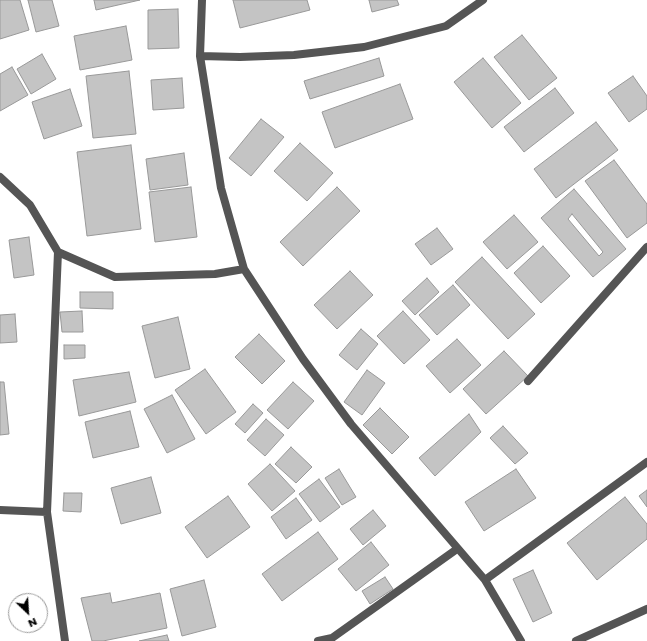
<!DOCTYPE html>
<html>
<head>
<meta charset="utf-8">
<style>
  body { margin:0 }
  #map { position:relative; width:647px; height:641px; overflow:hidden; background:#fff; font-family:Poppins,sans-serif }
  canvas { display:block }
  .north { position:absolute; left:8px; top:593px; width:40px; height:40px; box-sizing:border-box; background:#fff; border:1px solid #999; border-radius:50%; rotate:155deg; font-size:11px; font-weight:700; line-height:16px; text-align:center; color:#000 }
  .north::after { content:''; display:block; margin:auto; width:14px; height:18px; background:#000; clip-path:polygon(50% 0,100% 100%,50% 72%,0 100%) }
</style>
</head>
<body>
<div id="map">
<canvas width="647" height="641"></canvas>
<div class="north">N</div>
</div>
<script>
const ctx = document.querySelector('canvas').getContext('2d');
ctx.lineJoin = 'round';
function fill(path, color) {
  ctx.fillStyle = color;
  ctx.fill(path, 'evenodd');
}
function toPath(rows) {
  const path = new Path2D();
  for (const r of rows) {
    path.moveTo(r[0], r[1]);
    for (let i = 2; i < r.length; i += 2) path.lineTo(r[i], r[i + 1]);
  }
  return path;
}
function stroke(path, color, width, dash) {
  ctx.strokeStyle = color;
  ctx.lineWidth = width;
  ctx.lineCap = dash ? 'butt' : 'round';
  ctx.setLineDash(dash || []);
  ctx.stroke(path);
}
const building = toPath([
  [0,0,20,0,29,30,0,39,0,0],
  [28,0,52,0,59,26,36,32,28,0],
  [94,0,140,0,96,10,94,0],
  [233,0,307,0,310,10,240,28,233,0],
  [369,0,397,0,399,5,372,12,369,0],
  [178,9,179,48,148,49,148,10,178,9],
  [126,26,132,60,80,70,74,36,126,26],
  [522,35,557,78,529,100,494,57,522,35],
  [42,54,56,79,31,94,17,69,42,54],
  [379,58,384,76,310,99,304,81,379,58],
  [483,58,521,103,492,128,454,82,483,58],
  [12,67,28,95,0,111,0,74,12,67],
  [129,71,136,134,93,138,86,76,129,71],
  [633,76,647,96,647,109,629,122,608,93,633,76],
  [182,78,184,108,153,110,151,80,182,78],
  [400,84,413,119,335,148,322,112,400,84],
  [555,88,574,113,524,152,504,127,555,88],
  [70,89,82,126,44,139,32,102,70,89],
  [261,119,284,137,251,176,229,158,261,119],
  [596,122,618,150,556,198,534,169,596,122],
  [300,143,333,173,307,201,274,171,300,143],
  [131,145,141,229,87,236,77,152,131,145],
  [184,153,188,185,150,190,146,159,184,153],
  [614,160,647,204,647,223,627,238,585,181,614,160],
  [191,187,197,237,155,242,149,192,191,187],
  [337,187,360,211,303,266,280,242,337,187],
  [574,189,626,249,593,277,541,218,574,189],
  [572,214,603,252,599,256,568,219,572,214],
  [514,215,538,242,507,269,483,242,514,215],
  [437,228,453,249,431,265,415,244,437,228],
  [29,237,34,275,14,278,9,240,29,237],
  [543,246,570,276,541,303,514,273,543,246],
  [482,257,535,314,508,339,455,282,482,257],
  [350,271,373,295,337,329,314,305,350,271],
  [427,278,439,292,415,315,402,301,427,278],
  [453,285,470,305,437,335,419,315,453,285],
  [80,292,113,292,113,309,80,308,80,292],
  [82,311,83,332,62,332,60,312,82,311],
  [403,311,430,340,404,364,377,336,403,311],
  [15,314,17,342,0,343,0,315,15,314],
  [178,317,190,369,155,378,142,326,178,317],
  [361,329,378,344,357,370,339,355,361,329],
  [259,334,285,361,262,384,235,357,259,334],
  [457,339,481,365,450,393,426,366,457,339],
  [64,345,85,345,85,358,64,359,64,345],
  [504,351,528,376,486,414,463,389,504,351],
  [205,369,236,412,206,434,175,390,205,369],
  [367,370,385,383,362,415,344,402,367,370],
  [129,372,136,402,79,416,73,380,129,372],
  [0,382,4,382,9,434,0,435,0,382],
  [293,382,314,401,288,429,267,410,293,382],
  [172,395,195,439,167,453,144,409,172,395],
  [253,404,263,413,245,433,235,424,253,404],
  [380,408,409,437,392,454,363,425,380,408],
  [130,411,139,447,93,458,85,422,130,411],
  [469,414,481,432,435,476,419,458,469,414],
  [266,419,284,435,265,456,247,440,266,419],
  [503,426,528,453,515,464,490,438,503,426],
  [291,447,312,467,296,483,275,464,291,447],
  [270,464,295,491,272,511,248,484,270,464],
  [339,469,356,497,342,505,325,478,339,469],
  [516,469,536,498,484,531,465,502,516,469],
  [151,477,161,513,121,524,111,488,151,477],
  [319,479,340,507,320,522,299,494,319,479],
  [647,490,647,507,639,496,647,490],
  [64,493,82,493,81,512,63,511,64,493],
  [228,496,250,527,207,558,185,527,228,496],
  [625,497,647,524,647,539,597,580,567,543,625,497],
  [296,498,312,520,286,539,271,517,296,498],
  [373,510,386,526,363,545,350,529,373,510],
  [318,532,338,559,282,601,262,574,318,532],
  [371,542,389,565,356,591,338,569,371,542],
  [533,570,552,613,533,622,513,579,533,570],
  [385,577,393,589,370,604,362,591,385,577],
  [204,580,216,627,182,636,170,589,204,580],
  [110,593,112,603,160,593,167,628,103,641,92,641,81,598,110,593],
  [167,635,169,641,139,641,167,635]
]);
const minor = toPath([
  [202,0,200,56,221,188,244,269,303,359,351,424,485,580,521,641],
  [200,56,240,57,294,55,364,47,446,26,483,0],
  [0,177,30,205,58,252,47,512,65,641],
  [58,252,115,277,215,274,244,269],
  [528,381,647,247],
  [0,510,47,512],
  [485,580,647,462],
  [318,641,332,638,457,549],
  [576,641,647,609]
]);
fill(building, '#c4c4c4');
stroke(building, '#999', 1);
stroke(minor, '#555', 8);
</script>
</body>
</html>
